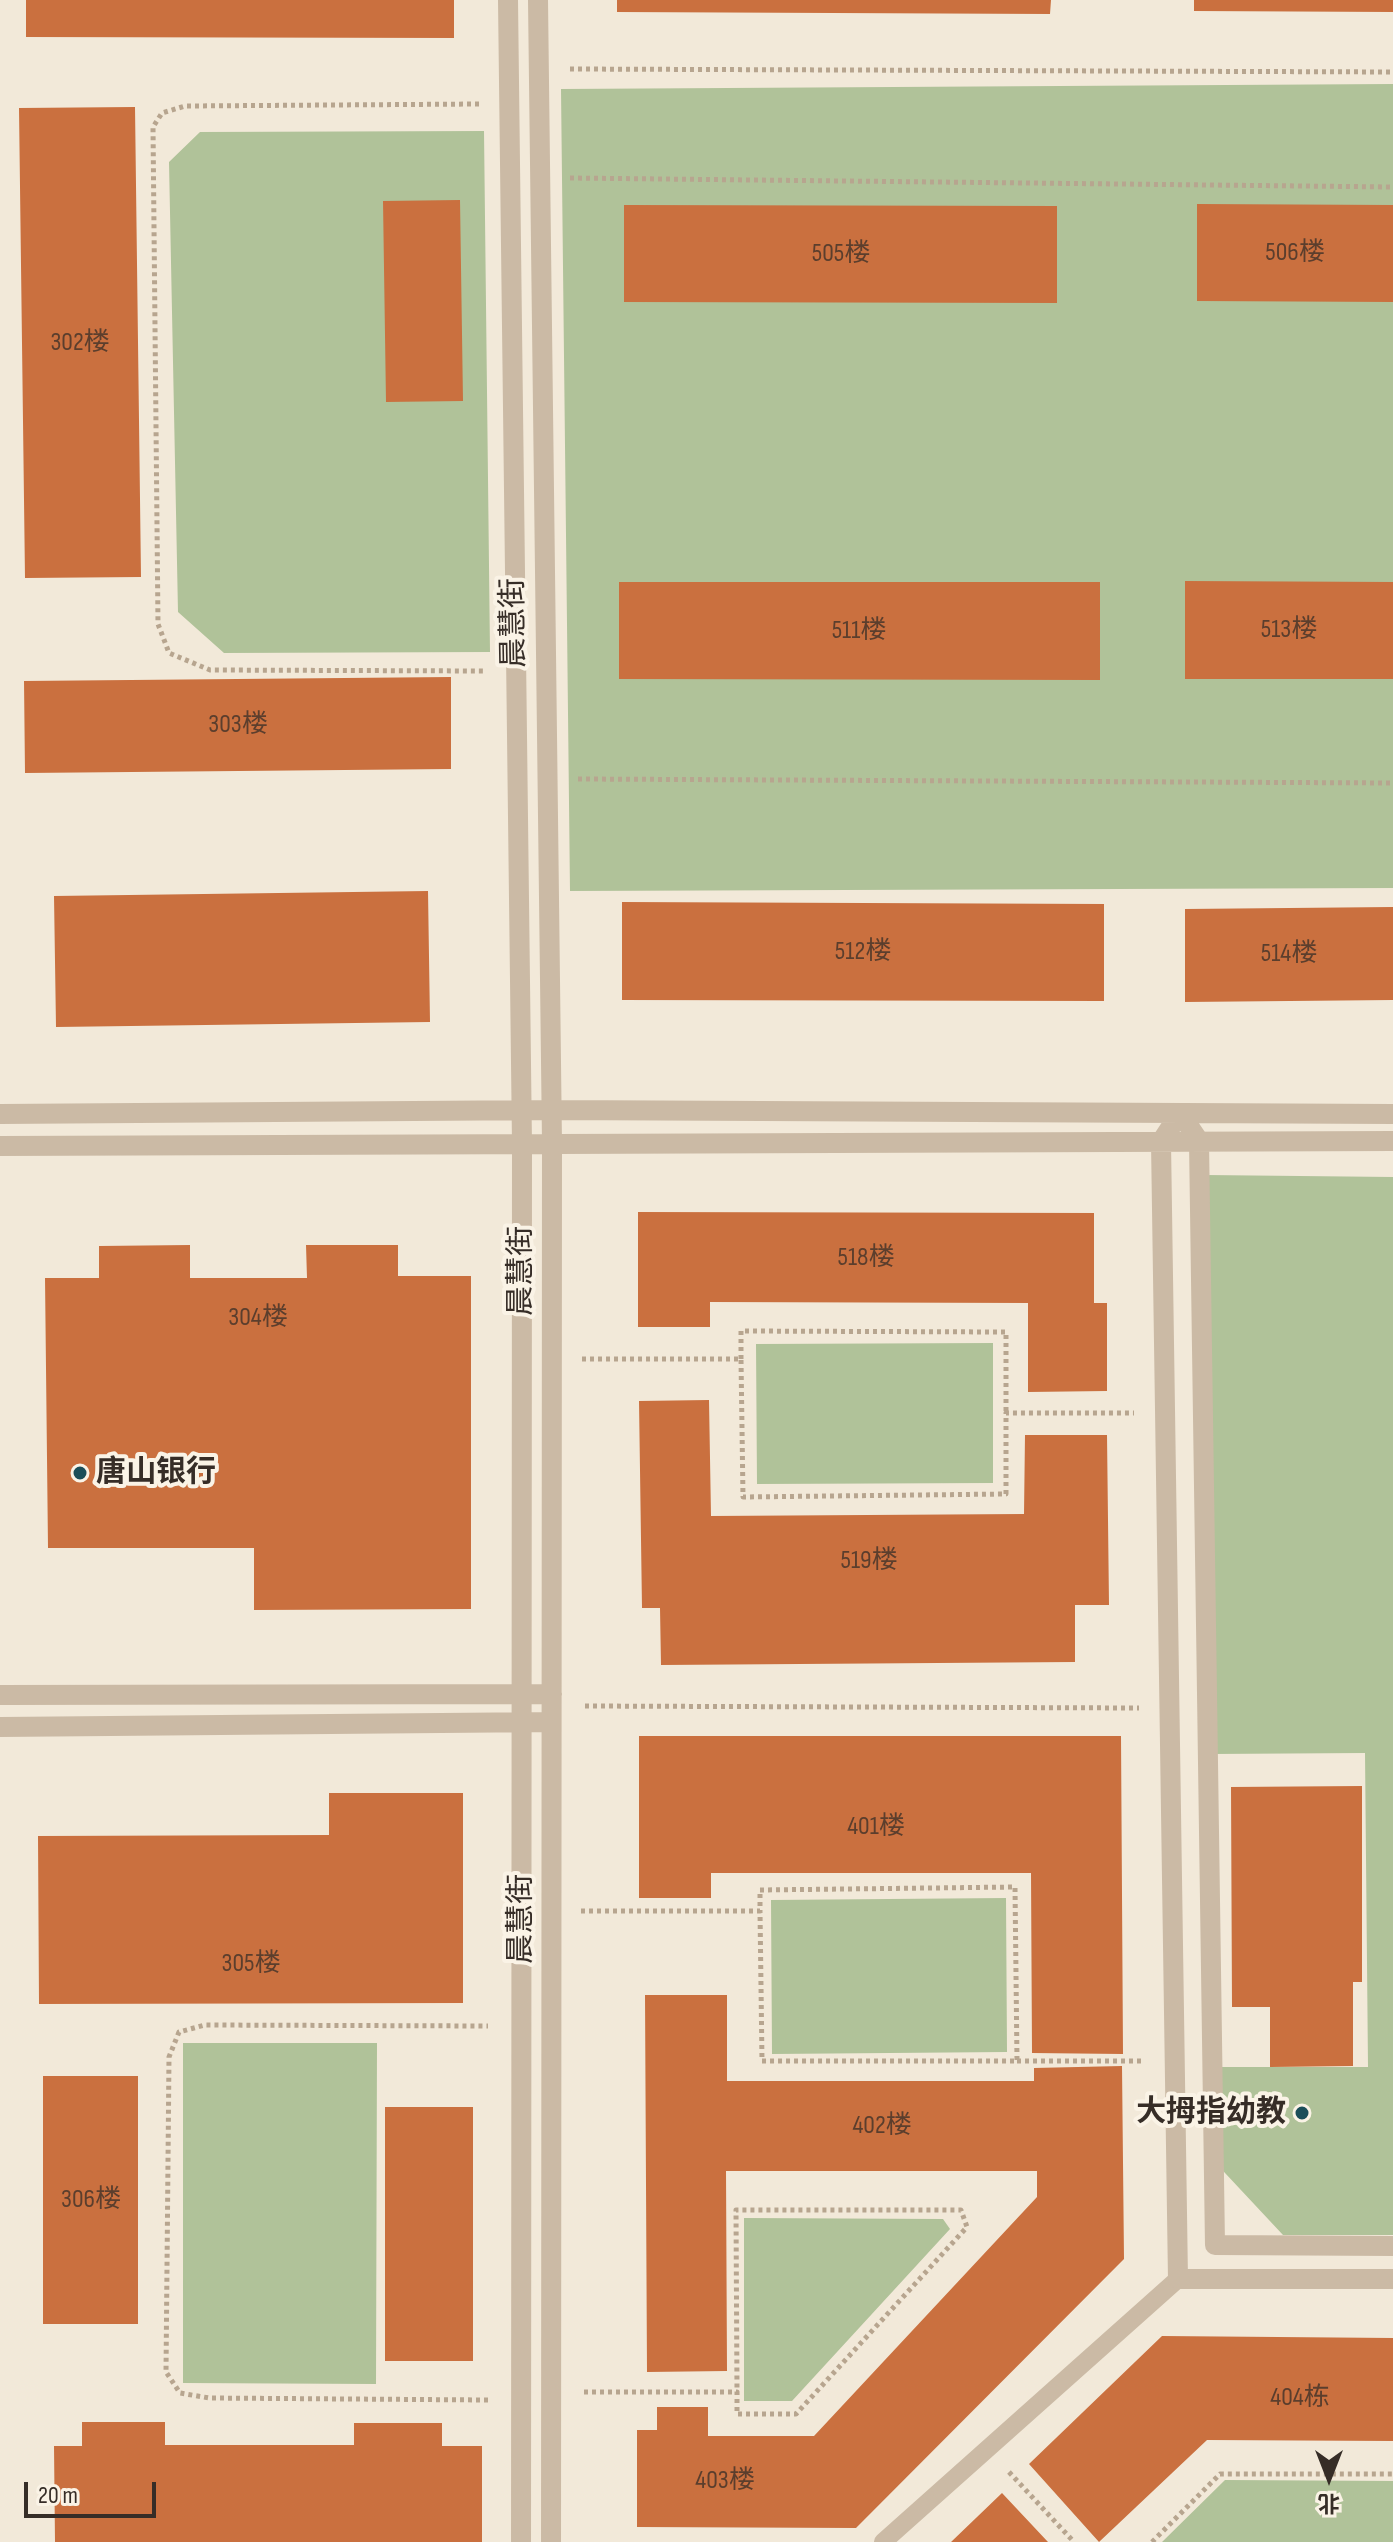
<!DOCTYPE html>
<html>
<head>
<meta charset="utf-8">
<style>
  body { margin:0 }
  #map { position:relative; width:1393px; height:2542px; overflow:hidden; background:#f2e9d9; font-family:"Sofia Sans Condensed","Noto Sans SC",sans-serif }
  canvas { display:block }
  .north { position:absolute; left:1289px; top:2438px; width:80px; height:80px; -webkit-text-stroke:6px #faf3e6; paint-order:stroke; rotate:180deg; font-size:22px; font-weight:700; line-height:32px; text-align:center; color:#362d27 }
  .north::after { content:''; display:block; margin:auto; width:28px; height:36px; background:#362d27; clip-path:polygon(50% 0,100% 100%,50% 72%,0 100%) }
  .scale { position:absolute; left:24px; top:2482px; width:132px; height:36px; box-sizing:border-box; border:4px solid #362d27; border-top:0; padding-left:10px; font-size:24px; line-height:28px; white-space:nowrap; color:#362d27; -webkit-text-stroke:6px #faf3e6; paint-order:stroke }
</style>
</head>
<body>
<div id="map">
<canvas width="1393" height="2542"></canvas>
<div class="north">北</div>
<div class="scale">20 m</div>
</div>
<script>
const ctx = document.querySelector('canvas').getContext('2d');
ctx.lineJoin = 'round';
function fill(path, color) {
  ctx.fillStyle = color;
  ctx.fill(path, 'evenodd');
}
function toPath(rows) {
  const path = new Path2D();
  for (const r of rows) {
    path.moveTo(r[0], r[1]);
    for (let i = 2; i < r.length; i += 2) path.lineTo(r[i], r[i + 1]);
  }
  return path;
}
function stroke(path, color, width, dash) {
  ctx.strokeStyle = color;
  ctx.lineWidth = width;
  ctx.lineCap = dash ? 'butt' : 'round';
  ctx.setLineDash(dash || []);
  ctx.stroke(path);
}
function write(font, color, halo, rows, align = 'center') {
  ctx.font = font + ' "Sofia Sans Condensed","Noto Sans SC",sans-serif';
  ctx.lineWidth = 8;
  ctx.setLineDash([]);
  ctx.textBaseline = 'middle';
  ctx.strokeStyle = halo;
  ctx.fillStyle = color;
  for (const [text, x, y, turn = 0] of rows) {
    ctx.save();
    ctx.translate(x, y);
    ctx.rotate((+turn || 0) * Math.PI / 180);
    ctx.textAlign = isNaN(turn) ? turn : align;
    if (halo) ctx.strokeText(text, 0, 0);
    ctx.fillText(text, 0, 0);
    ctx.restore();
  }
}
const green = toPath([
  [1393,84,1393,888,570,891,561,89],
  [484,131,490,652,224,653,178,612,169,162,200,132],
  [1206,1175,1393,1177,1393,2235,1283,2235,1211,2158,1212,2067,1368,2067,1365,1753,1211,1754],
  [993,1343,993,1483,757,1484,756,1344],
  [1006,1898,1007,2052,772,2054,771,1900],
  [183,2043,377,2043,376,2384,183,2383],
  [744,2218,943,2219,950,2229,792,2401,744,2401],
  [1225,2480,1393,2481,1393,2542,1162,2542]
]);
const building = toPath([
  [26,0,454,0,454,38,26,37],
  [617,0,1051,0,1050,14,617,12],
  [1194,0,1393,0,1393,12,1194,11],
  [135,107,141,577,25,578,19,108],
  [460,200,463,401,386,402,383,201],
  [1197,204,1393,205,1393,302,1197,301],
  [624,205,1057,206,1057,303,624,302],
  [1185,581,1393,582,1393,679,1185,679],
  [619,582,1100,582,1100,680,619,679],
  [451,677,451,769,25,773,24,681],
  [428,891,430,1022,56,1027,54,896],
  [622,902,1104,904,1104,1001,622,1000],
  [1393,907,1393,1000,1185,1002,1185,909],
  [638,1212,1094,1213,1094,1303,1107,1303,1107,1391,1028,1392,1028,1303,710,1302,710,1327,638,1327],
  [190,1245,190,1278,307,1278,306,1245,398,1245,398,1276,471,1276,471,1609,254,1610,254,1548,48,1548,45,1278,99,1278,99,1246],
  [709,1400,711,1516,1024,1514,1025,1435,1107,1435,1109,1605,1075,1605,1075,1662,661,1665,660,1608,642,1608,639,1401],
  [639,1736,1121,1736,1123,2054,1032,2053,1031,1873,711,1873,711,1898,639,1898],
  [1362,1786,1362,1982,1353,1982,1353,2066,1270,2067,1270,2007,1232,2007,1231,1787],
  [329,1793,463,1793,463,2003,39,2004,38,1836,329,1835],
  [645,1995,727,1995,727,2081,1034,2081,1034,2068,1122,2066,1124,2259,856,2528,637,2527,637,2430,657,2430,657,2407,708,2407,708,2436,814,2436,1037,2197,1037,2171,726,2171,727,2371,647,2372],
  [43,2076,138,2076,138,2324,43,2324],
  [385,2107,473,2107,473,2361,385,2361],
  [1162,2336,1393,2338,1393,2441,1207,2440,1099,2542,1029,2464],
  [82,2422,165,2422,165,2445,354,2445,354,2423,442,2423,442,2446,482,2446,482,2542,55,2542,54,2446,82,2446],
  [1002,2493,1048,2542,951,2542]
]);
const path = toPath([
  [570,69,1393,72],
  [479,104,185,106,162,113,153,127,158,624,169,653,210,670,484,671],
  [570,178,1393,187],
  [578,779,1393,783],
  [582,1359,741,1359,743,1497,1006,1494,1006,1413,1134,1413],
  [741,1359,741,1331,1006,1332,1006,1413],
  [585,1706,1139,1708],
  [581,1911,760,1911,760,1890,1015,1887,1017,2061,762,2061,760,1911],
  [1017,2061,1145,2061],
  [584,2392,737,2392,737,2414,796,2414,967,2227,961,2210,736,2210,737,2392],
  [488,2400,209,2398,180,2393,166,2372,169,2057,179,2032,205,2025,488,2026],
  [1009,2472,1074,2542],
  [1152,2542,1220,2474,1393,2474]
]);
const service = toPath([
  [883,2542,1178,2279]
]);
const minor = toPath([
  [508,0,522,1143,521,2542],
  [538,0,552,1142,551,2542],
  [0,1114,551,1110,1393,1114],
  [0,1146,1393,1141],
  [0,1695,552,1694],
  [0,1727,551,1722],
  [1393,2246,1215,2245,1199,1141,1180,1113,1161,1142,1178,2279,1393,2279]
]);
const markers = [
  [80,1473,8,"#1b4e59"],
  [1302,2113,8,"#1b4e59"]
];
const numberNames = [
  ["506楼",1295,253],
  ["505楼",841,254],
  ["302楼",80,343],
  ["513楼",1289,630],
  ["511楼",859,631],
  ["303楼",238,725],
  ["512楼",863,952],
  ["514楼",1289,954],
  ["518楼",866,1258],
  ["304楼",258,1318],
  ["519楼",869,1561],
  ["401楼",876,1827],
  ["305楼",251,1964],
  ["402楼",882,2126],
  ["306楼",91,2200],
  ["404栋",1300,2398],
  ["403楼",725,2481]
];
const streetNames = [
  ["晨慧街",515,623,-91],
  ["晨慧街",522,1271,-90],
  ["晨慧街",522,1919,-90]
];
const poiNames = [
  ["唐山银行",96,1473],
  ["大拇指幼教",1286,2113,"right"]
];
fill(green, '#b0c299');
fill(building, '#ca703f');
stroke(path, '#b7a58f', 5, [4, 4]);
stroke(service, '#cbbaa5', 18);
stroke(minor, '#cbbaa5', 20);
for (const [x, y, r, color] of markers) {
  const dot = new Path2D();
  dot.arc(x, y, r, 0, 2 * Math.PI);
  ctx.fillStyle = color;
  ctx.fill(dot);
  stroke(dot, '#faf3e6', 3);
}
write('26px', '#5b3e2d', null, numberNames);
write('30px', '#362d27', '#faf3e6', streetNames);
write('bold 30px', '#362d27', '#faf3e6', poiNames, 'left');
</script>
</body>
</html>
